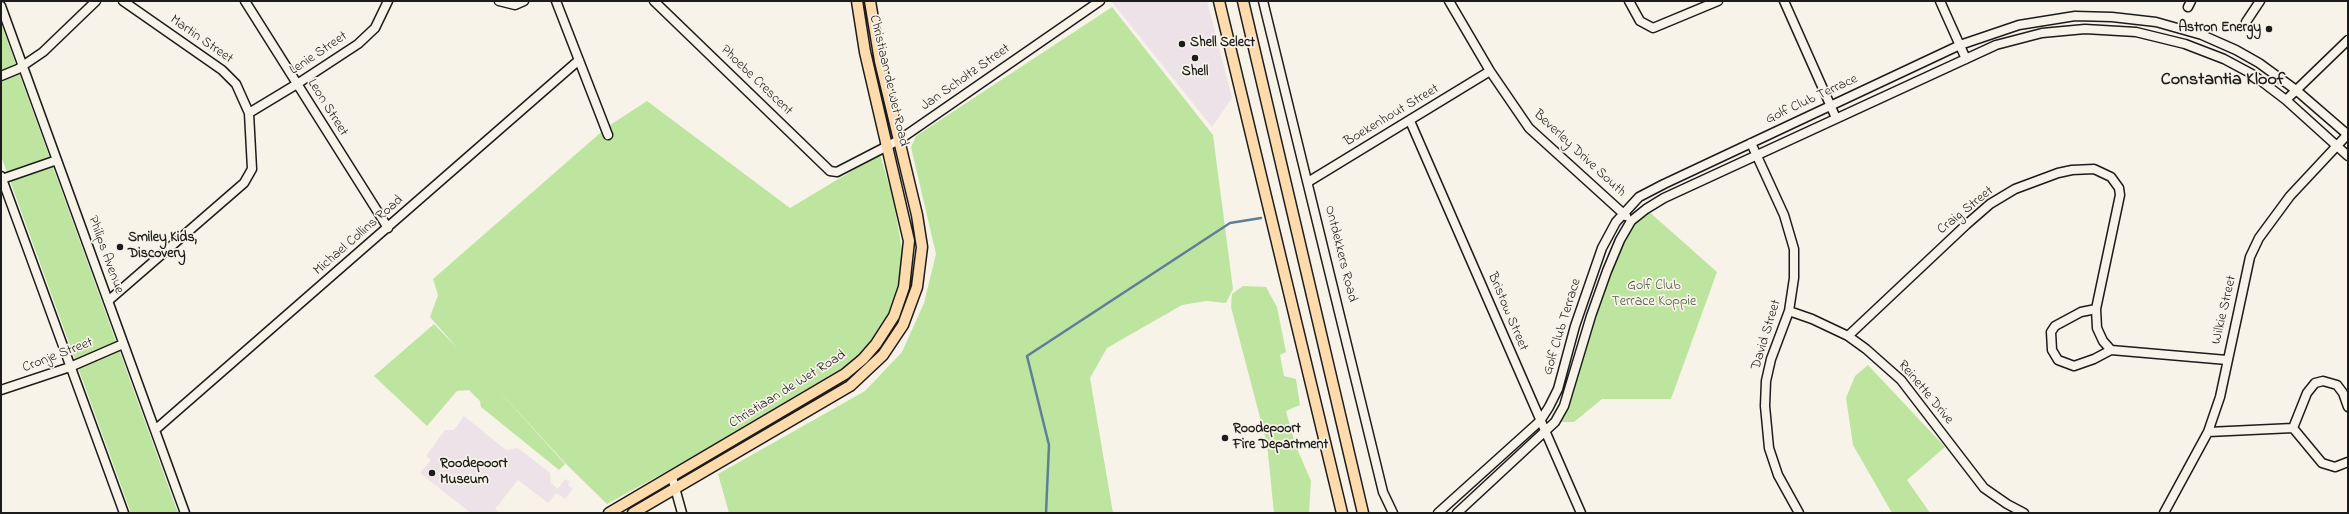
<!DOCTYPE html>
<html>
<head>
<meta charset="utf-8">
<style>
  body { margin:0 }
  #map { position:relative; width:2349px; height:514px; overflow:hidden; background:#f7f3e8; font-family:"Indie Flower",sans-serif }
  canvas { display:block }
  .frame { position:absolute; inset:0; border:2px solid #1c1c1c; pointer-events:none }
</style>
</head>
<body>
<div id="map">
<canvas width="2349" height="514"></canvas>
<div class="frame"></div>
</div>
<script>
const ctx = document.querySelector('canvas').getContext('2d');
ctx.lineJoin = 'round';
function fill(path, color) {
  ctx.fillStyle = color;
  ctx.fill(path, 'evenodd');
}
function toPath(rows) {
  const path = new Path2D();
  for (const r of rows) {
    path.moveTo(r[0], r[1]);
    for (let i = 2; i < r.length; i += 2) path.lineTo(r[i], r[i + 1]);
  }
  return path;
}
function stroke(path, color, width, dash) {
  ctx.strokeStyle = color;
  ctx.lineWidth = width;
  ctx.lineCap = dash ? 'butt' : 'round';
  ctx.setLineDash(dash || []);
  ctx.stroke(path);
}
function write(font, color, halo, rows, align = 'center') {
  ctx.font = font + ' "Indie Flower",sans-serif';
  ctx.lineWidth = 3.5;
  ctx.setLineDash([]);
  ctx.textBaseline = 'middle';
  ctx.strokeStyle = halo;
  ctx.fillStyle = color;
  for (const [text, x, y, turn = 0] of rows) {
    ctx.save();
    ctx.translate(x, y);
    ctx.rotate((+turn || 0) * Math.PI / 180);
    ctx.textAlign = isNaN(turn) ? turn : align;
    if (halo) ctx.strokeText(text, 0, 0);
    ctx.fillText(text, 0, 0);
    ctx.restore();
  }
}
const built = toPath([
  [1111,1,1207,1,1232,98,1212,127],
  [464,416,506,450,518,448,550,473,551,483,558,489,565,479,570,482,568,485,573,489,565,499,556,493,548,503,518,480,495,509,500,513,471,513,420,473,431,460,426,456,445,430,454,430]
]);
const green = toPath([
  [1112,7,1213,135,1233,289,1226,303,1206,301,1182,305,1107,348,1090,378,1113,513,729,513,718,474,865,391,902,352,924,303,936,254,911,147,916,136],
  [1,23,178,513,131,513,1,156],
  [647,101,790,208,880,154,893,199,902,249,901,282,892,312,870,346,825,385,607,504,565,463,490,381,565,464,559,470,481,407,480,401,469,390,457,391,427,426,374,376,434,324,459,350,430,317,438,295,433,279,607,127],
  [1646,209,1717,272,1671,399,1602,399,1574,422,1555,422,1620,240],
  [1243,286,1266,287,1277,307,1286,352,1280,355,1284,376,1296,379,1300,405,1286,411,1295,444,1311,481,1309,513,1274,513,1267,444,1231,307,1232,294],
  [1868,365,1945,447,1907,480,1930,513,1892,513,1853,445,1846,398,1855,376]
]);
const stream = toPath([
  [1046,513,1049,445,1027,356,1230,223,1261,218]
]);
const minor = toPath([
  [245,1,388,228],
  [499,1,515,5,524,1],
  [556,1,608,135],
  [654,1,830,171,837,172,899,140,1100,1],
  [1263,1,1383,492,1393,513],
  [1449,1,1490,71,1529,128,1626,216],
  [1629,1,1640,21,1653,28,1718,1],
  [1784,1,1836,118],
  [1940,1,1966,59],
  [1,6,185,513],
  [2188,7,2191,1],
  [2246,22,2260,1],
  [1,76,18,69,43,52,96,1],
  [2286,100,2348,40],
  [249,113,297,84,358,44,375,28,388,1],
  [1410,121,1581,513],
  [1751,143,1784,215,1794,249,1794,278,1789,311,1771,359,1766,381,1765,406,1769,448,1778,475,1799,513],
  [1,176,124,513],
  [2,179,57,160],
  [1308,182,1490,71],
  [108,301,244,183,252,169,249,113,236,84,222,70,123,1],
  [2096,309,2081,312,2055,326,2051,332,2052,350,2058,360,2074,366,2094,359,2111,350],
  [1789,311,1812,319,1848,336,1866,349,1901,380,1984,488,2007,504,2024,513],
  [1848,336,1967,224,1990,204,2015,189,2058,173,2072,170,2094,169,2111,177,2119,188,2120,195,2096,309,2097,328,2103,341,2111,350,2227,360],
  [1,390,70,367,123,344],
  [2293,428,2307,393,2315,383,2323,381,2337,385,2343,393,2348,407],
  [155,430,579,60],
  [2208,432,2293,428,2322,463,2335,467,2348,462],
  [672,477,682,513],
  [1438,513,1540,421,1549,407,1558,389,1575,326,1602,248,1616,222,1639,197,1664,184,1960,45,2019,25,2075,16,2112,17,2156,22,2202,35,2236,50,2259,63,2296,90,2348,135],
  [1457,513,1555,422,1564,406,1591,316,1607,271,1620,240,1631,221,1646,209,1664,198,1996,45,2042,33,2085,29,2136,32,2185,44,2224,59,2252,74,2286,100,2348,156],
  [2164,513,2208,432,2220,397,2250,257,2259,238,2290,196,2347,135]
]);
const major = toPath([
  [1219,1,1342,513],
  [1243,1,1363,513],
  [609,513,845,374,863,359,876,344,894,316,904,287,909,241,865,52,857,1],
  [633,513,850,386,883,355,903,325,917,287,922,247,917,215,880,61,870,1]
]);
const markers = [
  [2269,29,4,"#1c1c1c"],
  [1182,44,4,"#1c1c1c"],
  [1195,58,4,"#1c1c1c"],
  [120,247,4,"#1c1c1c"],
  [1225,438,4,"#1c1c1c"],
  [432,473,4,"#1c1c1c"]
];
const poiNames = [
  ["Astron Energy",2261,29,"right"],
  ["Shell Select",1190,44],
  ["Shell",1195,73,"center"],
  ["Smiley Kids,",128,239],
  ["Discovery",128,255],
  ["Roodepoort",1233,430],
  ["Fire Department",1233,446],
  ["Roodepoort",440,465],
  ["Museum",440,481]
];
const streetNames = [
  ["Martin Street",201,40,35],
  ["Lenie Street",319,54,-34],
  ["Jan Scholtz Street",966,78,-35],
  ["Phoebe Crescent",756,81,44],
  ["Christiaan de Wet Road",888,81,77],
  ["Golf Club Terrace",1812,100,-25],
  ["Leon Street",327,108,58],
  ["Boekenhout Street",1392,116,-31],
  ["Beverley Drive South",1579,154,43],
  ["Craig Street",1966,211,-39],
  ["Michael Collins Road",359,236,-41],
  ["Ontdekkers Road",1340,254,76],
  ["Philips Avenue",105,255,70],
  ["Wilkie Street",2225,310,-77],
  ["Bristow Street",1507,312,67],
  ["Golf Club Terrace",1563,327,-73],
  ["David Street",1767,335,-73],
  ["Cronje Street",58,356,-21],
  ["Christiaan de Wet Road",788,390,-32],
  ["Reinette Drive",1925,393,50]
];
const parkNames = [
  ["Golf Club",1654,287],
  ["Terrace Koppie",1654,303]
];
const districtNames = [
  ["Constantia Kloof",2223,81]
];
fill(built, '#ece2e8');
fill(green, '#bee5a0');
stroke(stream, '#5f7e97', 2.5);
stroke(minor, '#1c1c1c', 11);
stroke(major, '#1c1c1c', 13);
stroke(minor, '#f7f3e8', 8);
stroke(major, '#fedbac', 10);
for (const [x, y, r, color] of markers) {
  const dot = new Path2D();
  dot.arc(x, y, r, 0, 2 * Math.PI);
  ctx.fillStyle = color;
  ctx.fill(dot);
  stroke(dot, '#f7f3e8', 1.5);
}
write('bold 14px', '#1c1c1c', '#f7f3e8', poiNames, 'left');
write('14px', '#1c1c1c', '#f7f3e8', streetNames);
write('14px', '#4d5844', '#f7f3e8', parkNames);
write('bold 18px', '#1c1c1c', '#f7f3e8', districtNames);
</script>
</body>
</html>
